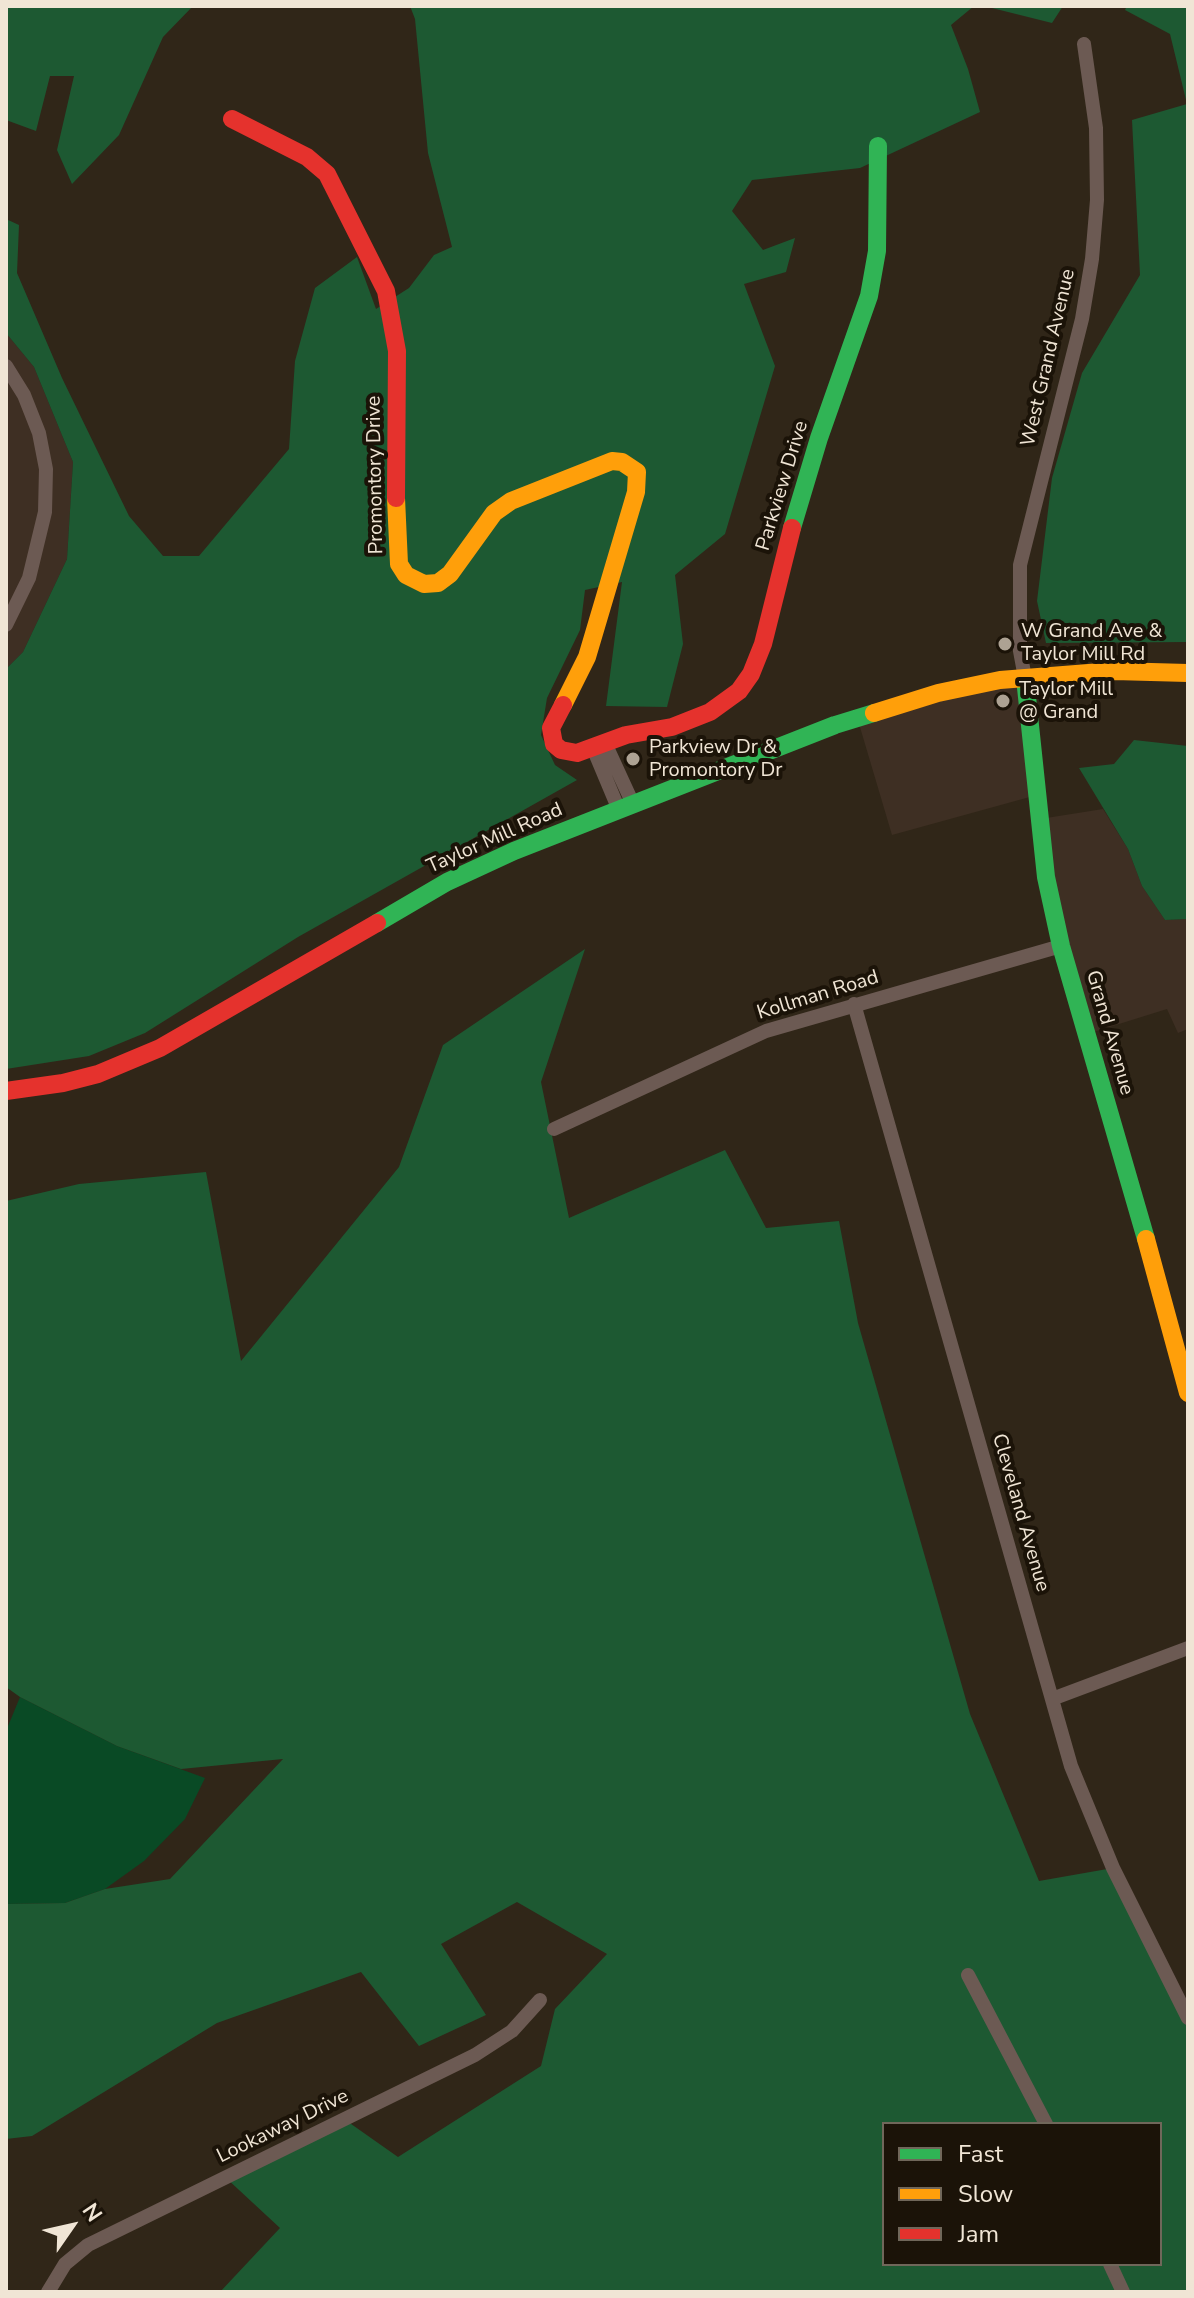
<!DOCTYPE html>
<html>
<head>
<meta charset="utf-8">
<style>
  body { margin:0 }
  #map { position:relative; width:1194px; height:2298px; overflow:hidden; background:#302618; font-family:"Nunito Sans",sans-serif }
  canvas { display:block }
  .frame { position:absolute; inset:0; border:8px solid #f0e5d5; pointer-events:none }
  .legend { position:absolute; left:882px; top:2122px; width:280px; height:144px; box-sizing:border-box; background:#1b1308; border:2px solid #70675a; margin:0; padding:10px 14px; list-style:none; font-size:24px; color:#f0e5d5 }
  .legend li { display:flex; align-items:center; gap:16px; height:40px }
  .legend b { width:40px; border:2px solid #70675a }
  .north { position:absolute; left:32px; top:2186px; width:80px; height:80px; -webkit-text-stroke:6px #1b1308; paint-order:stroke; rotate:56deg; font-size:22px; font-weight:700; line-height:32px; text-align:center; color:#f0e5d5 }
  .north::after { content:''; display:block; margin:auto; width:28px; height:36px; background:#f0e5d5; clip-path:polygon(50% 0,100% 100%,50% 72%,0 100%) }
</style>
</head>
<body>
<div id="map">
<canvas width="1194" height="2298"></canvas>
<div class="frame"></div>
<ul class="legend">
<li><b style="height:10px;background:#30b455"></b>Fast</li>
<li><b style="height:10px;background:#ff9f0a"></b>Slow</li>
<li><b style="height:10px;background:#e5322d"></b>Jam</li>
</ul>
<div class="north">N</div>
</div>
<script>
const ctx = document.querySelector('canvas').getContext('2d');
ctx.lineJoin = 'round';
function fill(path, color) {
  ctx.fillStyle = color;
  ctx.fill(path, 'evenodd');
}
function toPath(rows) {
  const path = new Path2D();
  for (const r of rows) {
    path.moveTo(r[0], r[1]);
    for (let i = 2; i < r.length; i += 2) path.lineTo(r[i], r[i + 1]);
  }
  return path;
}
function stroke(path, color, width, dash) {
  ctx.strokeStyle = color;
  ctx.lineWidth = width;
  ctx.lineCap = dash ? 'butt' : 'round';
  ctx.setLineDash(dash || []);
  ctx.stroke(path);
}
function write(font, color, halo, rows, align = 'center') {
  ctx.font = font + ' "Nunito Sans",sans-serif';
  ctx.lineWidth = 8;
  ctx.setLineDash([]);
  ctx.textBaseline = 'middle';
  ctx.strokeStyle = halo;
  ctx.fillStyle = color;
  for (const [text, x, y, turn = 0] of rows) {
    ctx.save();
    ctx.translate(x, y);
    ctx.rotate((+turn || 0) * Math.PI / 180);
    ctx.textAlign = isNaN(turn) ? turn : align;
    if (halo) ctx.strokeText(text, 0, 0);
    ctx.fillText(text, 0, 0);
    ctx.restore();
  }
}
const commercial = toPath([
  [6,333,34,367,73,462,67,559,23,652,6,669],
  [1025,678,1037,795,892,835,857,717],
  [1103,809,1128,849,1142,886,1165,920,1188,919,1188,1029,1178,1033,1167,1009,1087,1034,1040,819]
]);
const green = toPath([
  [20,1697,117,1746,205,1778,185,1819,144,1861,105,1889,65,1903,6,1904,6,1731]
]);
const forest = toPath([
  [8,6,193,6,163,37,119,135,72,184,57,150,74,76,50,76,36,131,6,120,6,11],
  [410,6,974,6,951,25,968,69,980,112,860,168,752,180,732,211,763,250,795,238,786,272,744,284,775,366,725,534,675,575,683,644,667,707,606,706,622,582,585,590,580,630,547,698,541,735,555,765,577,780,298,937,145,1033,89,1056,6,1069,6,669,23,652,67,559,73,462,34,367,6,333,6,219,19,225,17,273,62,378,129,516,163,556,199,556,289,449,295,361,315,288,357,257,376,309,409,288,434,255,452,247,428,153,415,19],
  [984,6,1063,6,1052,23],
  [1127,6,1188,6,1188,642,1046,643,1037,601,1052,478,1082,373,1140,275,1132,120,1187,104,1170,34,1125,10],
  [1134,740,1188,746,1188,919,1165,920,1142,886,1128,849,1079,768,1114,764],
  [585,949,541,1082,569,1218,725,1150,766,1228,839,1221,858,1323,970,1714,1039,1881,1113,1868,1188,2018,1188,2292,220,2292,280,2228,225,2177,344,2119,398,2157,541,2066,555,2009,607,1954,517,1902,441,1944,486,2015,419,2046,361,1972,217,2023,32,2136,6,2139,6,1904,65,1903,105,1889,170,1879,283,1759,181,1769,117,1746,20,1697,6,1687,6,1201,79,1184,206,1172,241,1361,399,1167,443,1045],
  [884,2124,1160,2124,1160,2264,884,2264]
]);
const street = toPath([
  [6,366,24,395,39,433,46,469,45,512,29,578,6,625],
  [1025,678,1020,651,1020,565,1082,319,1092,259,1097,200,1096,128,1084,44],
  [605,743,633,804],
  [593,748,619,810],
  [854,1004,1071,1766,1113,1868,1188,2018],
  [554,1129,766,1031,1061,946],
  [1052,1699,1188,1648],
  [968,1975,1046,2124],
  [1110,2264,1123,2292],
  [48,2292,65,2264,88,2245,475,2055,512,2031,540,2000]
]);
const fast = toPath([
  [792,528,819,438,869,296,877,251,878,146],
  [1025,678,1046,877,1061,946,1146,1239],
  [377,923,447,882,514,851,835,725,874,713]
]);
const slow = toPath([
  [396,498,399,564,406,575,424,584,438,583,450,574,494,513,511,501,612,461,622,462,637,472,636,492,587,657,563,705],
  [874,713,938,693,1000,680,1114,671,1188,673],
  [1146,1239,1188,1393]
]);
const jam = toPath([
  [232,119,307,157,327,174,386,291,397,351,396,498],
  [563,705,551,728,554,744,561,750,577,753,626,735,672,727,710,712,739,691,751,674,763,644,792,528],
  [6,1091,63,1083,98,1074,160,1048,377,923]
]);
const markers = [
  [1005,644,8,"#ada293"],
  [1003,701,8,"#ada293"],
  [633,759,8,"#ada293"]
];
const streetNames = [
  ["West Grand Avenue",1049,358,-77],
  ["Promontory Drive",376,475,-91],
  ["Parkview Drive",783,486,-73],
  ["Taylor Mill Road",495,839,-24],
  ["Kollman Road",818,996,-17],
  ["Grand Avenue",1109,1033,74],
  ["Cleveland Avenue",1020,1513,74],
  ["Lookaway Drive",283,2127,-26]
];
const poiNames = [
  ["W Grand Ave &",1021,632],
  ["Taylor Mill Rd",1021,655],
  ["Taylor Mill",1019,690],
  ["@ Grand",1019,713],
  ["Parkview Dr &",649,748],
  ["Promontory Dr",649,771]
];
fill(commercial, '#3e2f23');
fill(green, '#094a25');
fill(forest, '#1d5932');
stroke(street, '#6c5a53', 14);
stroke(fast, '#30b455', 18);
stroke(slow, '#ff9f0a', 18);
stroke(jam, '#e5322d', 18);
for (const [x, y, r, color] of markers) {
  const dot = new Path2D();
  dot.arc(x, y, r, 0, 2 * Math.PI);
  ctx.fillStyle = color;
  ctx.fill(dot);
  stroke(dot, '#1b1308', 3);
}
write('20px', '#f0e5d5', '#1b1308', streetNames);
write('20px', '#f0e5d5', '#1b1308', poiNames, 'left');
</script>
</body>
</html>
